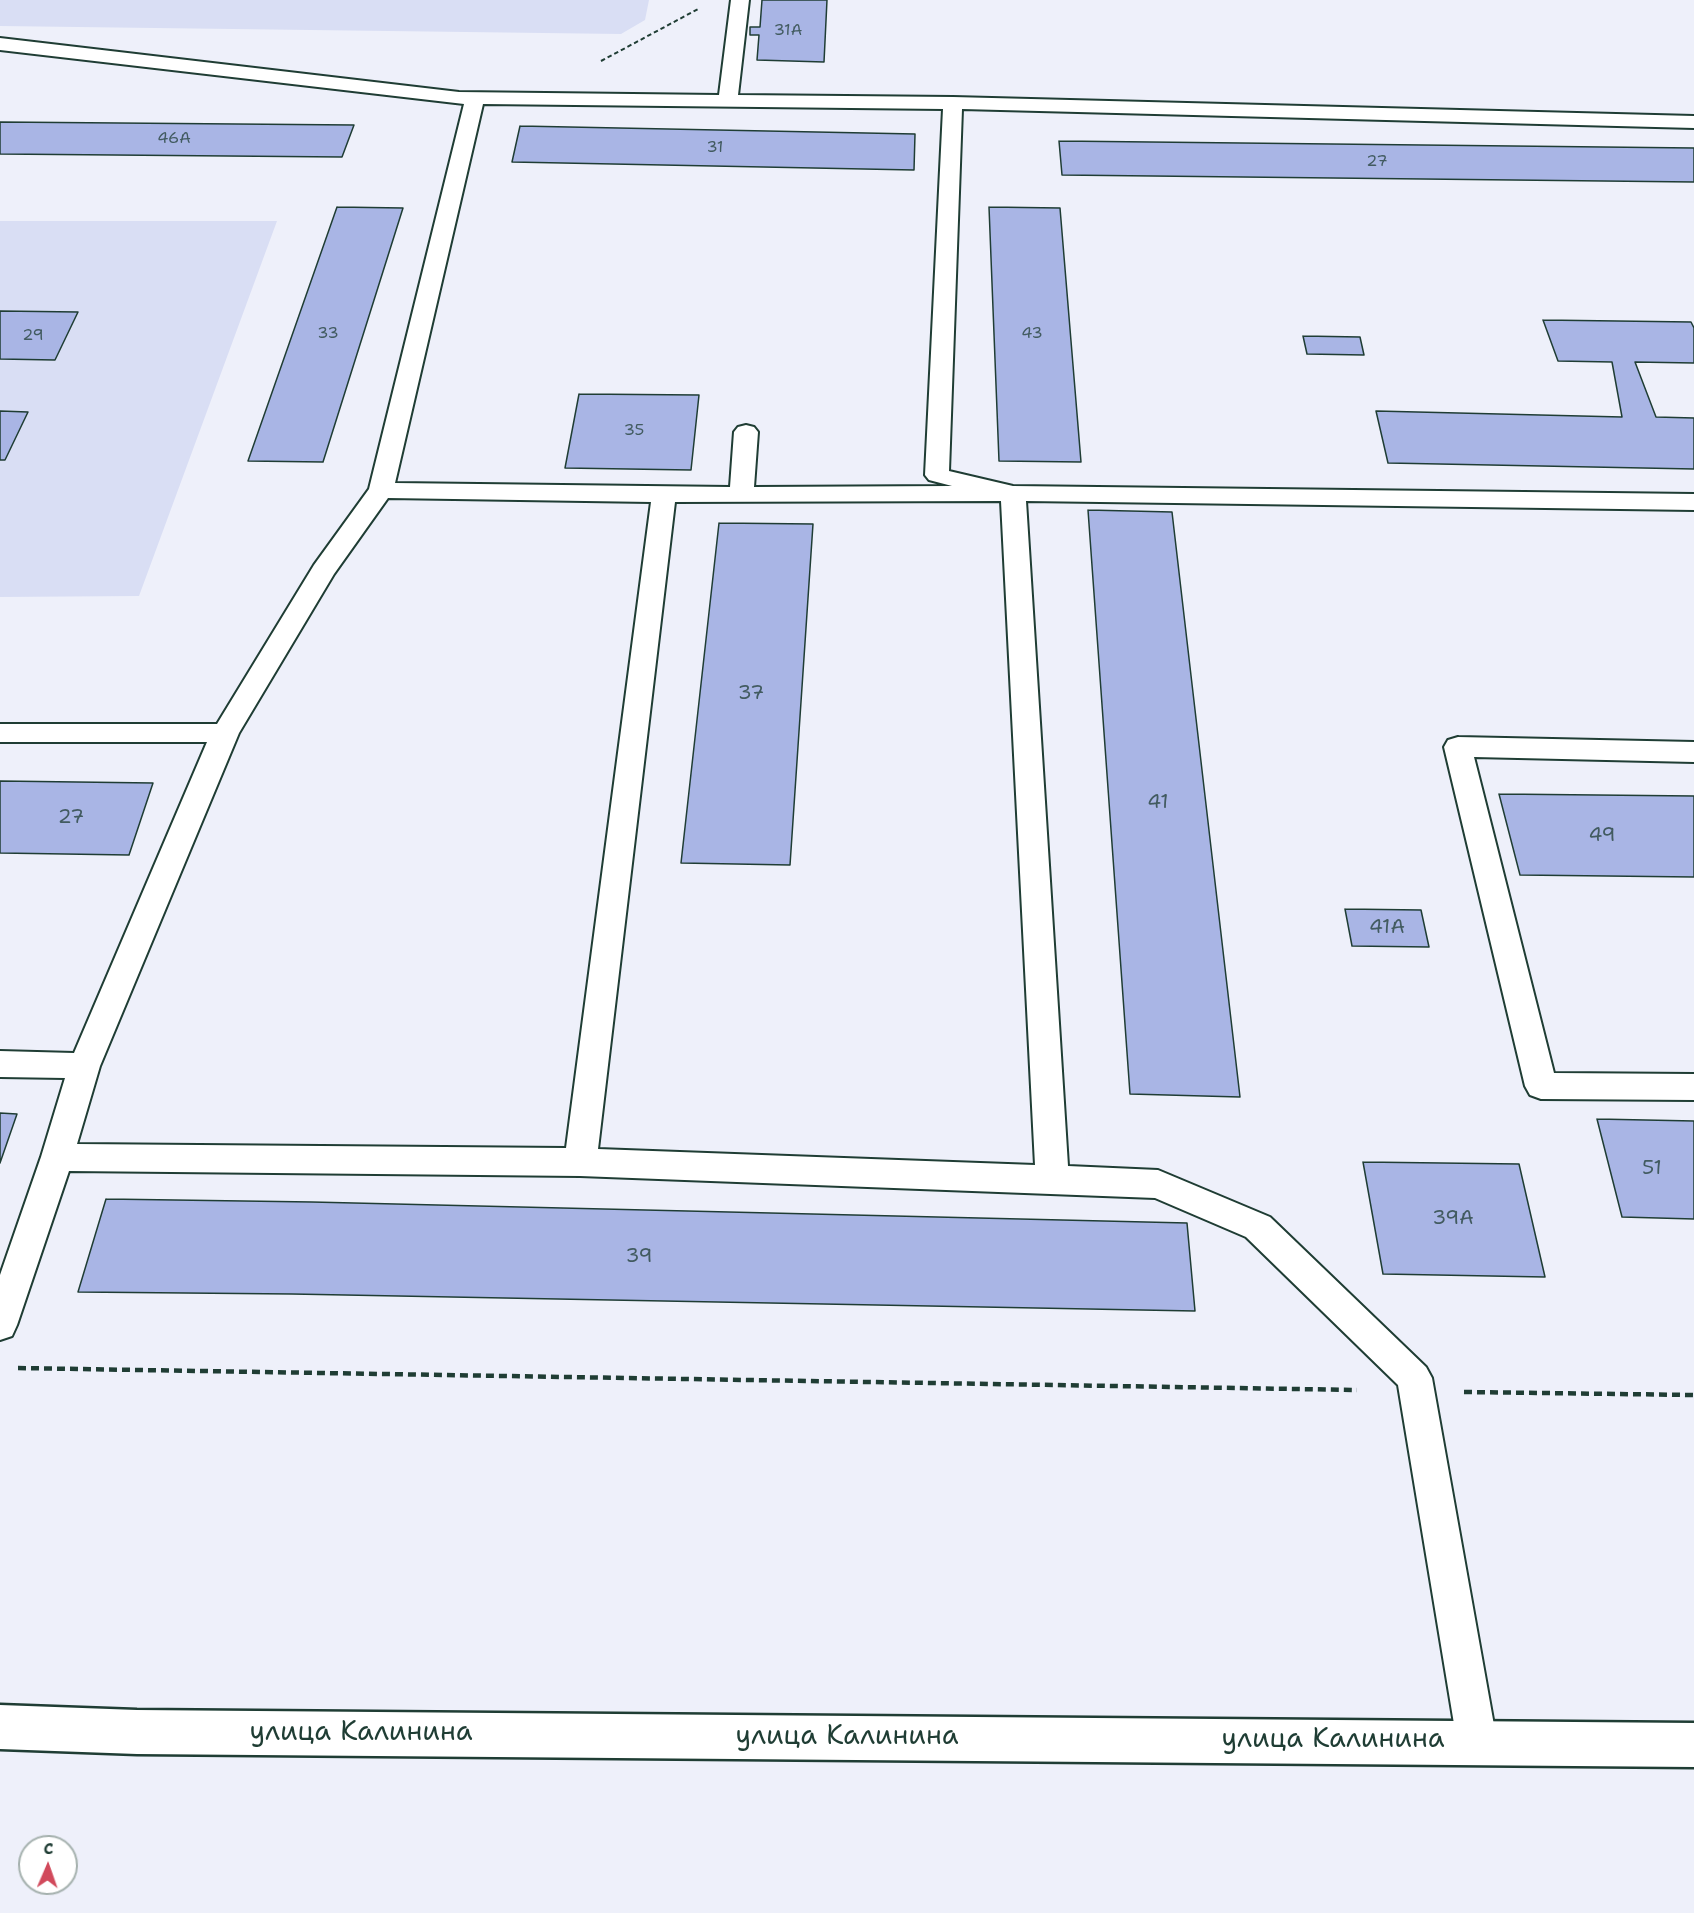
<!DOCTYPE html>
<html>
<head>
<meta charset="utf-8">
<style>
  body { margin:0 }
  #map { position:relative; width:1694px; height:1913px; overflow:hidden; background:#eef0fa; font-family:"Shantell Sans",sans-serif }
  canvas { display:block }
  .north { position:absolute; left:18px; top:1835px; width:60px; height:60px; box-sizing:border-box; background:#fff; border:2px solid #a5b1ae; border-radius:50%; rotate:2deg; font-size:16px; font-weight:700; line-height:24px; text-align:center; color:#1f3d34 }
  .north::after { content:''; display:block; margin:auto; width:21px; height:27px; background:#d1495b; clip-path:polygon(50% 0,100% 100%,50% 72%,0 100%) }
</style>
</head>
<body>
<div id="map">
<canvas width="1694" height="1913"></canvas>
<div class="north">С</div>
</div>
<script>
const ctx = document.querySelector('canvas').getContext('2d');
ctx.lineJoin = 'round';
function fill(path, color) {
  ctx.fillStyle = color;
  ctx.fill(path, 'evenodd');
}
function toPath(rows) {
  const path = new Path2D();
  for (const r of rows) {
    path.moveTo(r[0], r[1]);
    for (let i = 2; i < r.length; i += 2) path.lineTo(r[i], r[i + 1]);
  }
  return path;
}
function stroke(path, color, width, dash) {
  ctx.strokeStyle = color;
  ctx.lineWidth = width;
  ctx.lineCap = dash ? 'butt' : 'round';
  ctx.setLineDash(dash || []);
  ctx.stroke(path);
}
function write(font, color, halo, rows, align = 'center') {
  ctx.font = font + ' "Shantell Sans",sans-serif';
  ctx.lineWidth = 4.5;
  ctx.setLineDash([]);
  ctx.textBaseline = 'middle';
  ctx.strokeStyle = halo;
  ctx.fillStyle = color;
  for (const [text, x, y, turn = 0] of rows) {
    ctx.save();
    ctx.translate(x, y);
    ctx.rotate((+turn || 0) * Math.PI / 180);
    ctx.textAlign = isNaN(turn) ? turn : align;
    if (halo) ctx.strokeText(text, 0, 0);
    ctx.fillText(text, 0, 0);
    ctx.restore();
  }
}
const built = toPath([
  [0,0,649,0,645,20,621,34,0,26],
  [0,221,277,221,139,596,0,597]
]);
const building = toPath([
  [762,0,827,0,824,62,757,60,759,35,750,35,750,27,760,27,762,0],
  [0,122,354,125,342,157,0,154,0,122],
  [520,126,915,134,914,170,512,162,520,126],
  [1059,141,1694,148,1694,182,1062,175,1059,141],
  [337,207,403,208,323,462,248,461,337,207],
  [989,207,1060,208,1081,462,999,461,989,207],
  [0,311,78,312,55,360,0,359,0,311],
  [1543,320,1691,322,1694,328,1694,363,1635,362,1656,417,1694,418,1694,469,1388,463,1376,411,1622,417,1612,362,1558,361,1543,320],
  [1303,336,1360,337,1364,355,1307,354,1303,336],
  [579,394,699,395,691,470,565,468,579,394],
  [0,411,28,412,5,460,0,460,0,411],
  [1088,510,1172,512,1240,1097,1130,1094,1088,510],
  [719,523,813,524,790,865,681,863,719,523],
  [0,781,153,783,129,855,0,853,0,781],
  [1499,794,1694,796,1694,877,1520,875,1499,794],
  [1345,909,1421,910,1429,947,1352,946,1345,909],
  [0,1113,17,1114,0,1163,0,1113],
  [1597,1119,1694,1121,1694,1219,1622,1217,1597,1119],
  [1363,1162,1519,1164,1545,1277,1383,1274,1363,1162],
  [106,1199,312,1202,1187,1223,1195,1311,292,1294,78,1292,106,1199]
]);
const pathFar1 = toPath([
  [601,61,700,8]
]);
const path = toPath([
  [18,1368,1357,1390],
  [1464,1392,1694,1395]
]);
const lane = toPath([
  [731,0,749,0,738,95,953,97,1694,116,1694,128,962,109,949,471,1013,486,1694,494,1694,510,1026,501,1068,1166,1158,1170,1270,1217,1426,1367,1432,1378,1497,1742,1491,1756,1477,1762,1463,1756,1457,1742,1398,1385,1246,1237,1155,1198,580,1176,69,1171,17,1325,12,1336,0,1340,0,1275,41,1157,65,1078,0,1077,0,1051,74,1053,207,742,0,742,0,724,217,724,314,565,369,489,464,104,0,50,0,38,459,92,719,95,731,0],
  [483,104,943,109,925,475,929,480,952,486,754,487,758,432,754,427,746,425,738,427,734,432,730,487,395,483,483,104],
  [388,498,651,502,566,1148,77,1144,100,1066,239,733,334,574,388,498],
  [1001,501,1035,1165,598,1149,675,502,1001,501],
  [1458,737,1694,742,1694,762,1474,757,1554,1073,1694,1074,1694,1100,1541,1099,1530,1095,1525,1086,1444,747,1448,740,1458,737]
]);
const secondary = toPath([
  [0,1705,137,1710,1694,1723,1694,1767,137,1754,0,1749,0,1705]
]);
const farNumbernames = [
  ["31А",788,31],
  ["46А",174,139],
  ["31",715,148],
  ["27",1377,162],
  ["33",328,334],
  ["43",1032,334],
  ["29",33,336],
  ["35",634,431]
];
const numberNames = [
  ["37",751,694],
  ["41",1158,803],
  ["27",71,818],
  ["49",1602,836],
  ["41А",1387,928],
  ["51",1652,1169],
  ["39А",1453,1219],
  ["39",639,1257]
];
const nearStreetnames = [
  ["улица Калинина",361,1733],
  ["улица Калинина",847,1737],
  ["улица Калинина",1333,1740]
];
fill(built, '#d9def4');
fill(building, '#a9b5e5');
stroke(building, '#1f3d34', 1.5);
stroke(lane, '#1f3d34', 4);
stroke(secondary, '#1f3d34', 5);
stroke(pathFar1, '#1f3d34', 2, [4.5, 3]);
stroke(path, '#1f3d34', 4.5, [8, 5]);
fill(lane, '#fff');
fill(secondary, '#fff');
write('16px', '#425b60', null, farNumbernames);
write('20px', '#425b60', null, numberNames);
write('27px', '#1f3d34', '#fff', nearStreetnames);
</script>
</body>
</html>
